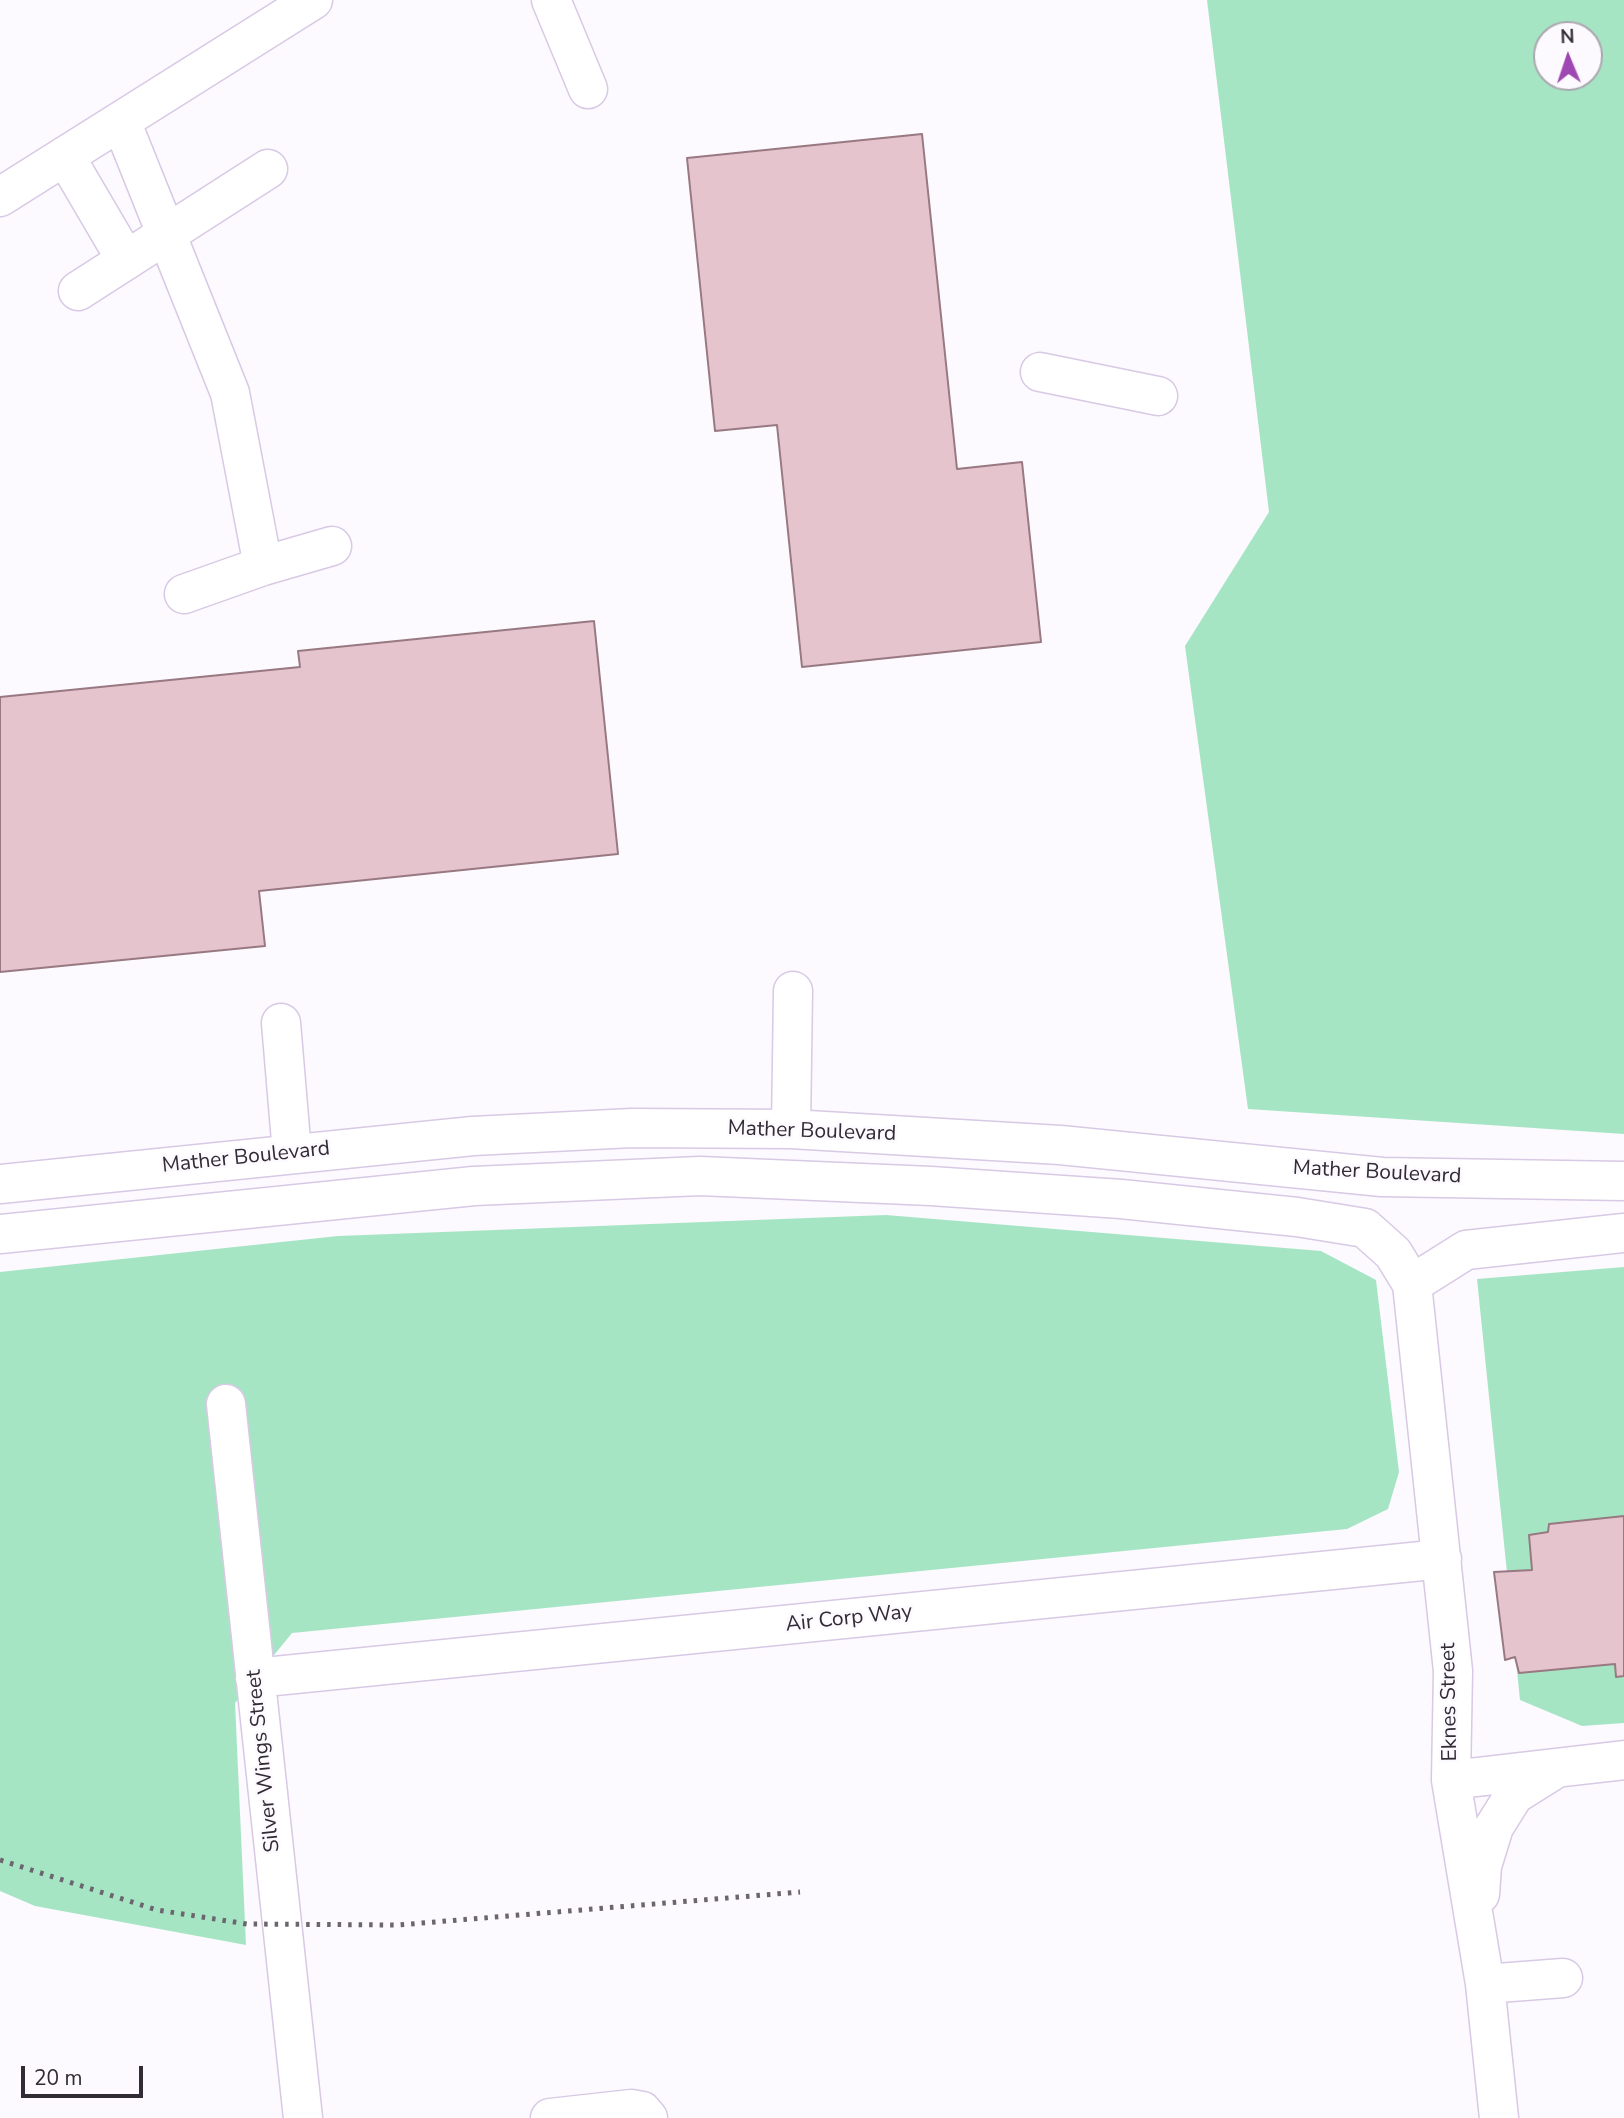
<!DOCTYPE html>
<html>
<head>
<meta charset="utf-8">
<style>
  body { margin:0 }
  #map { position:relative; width:1624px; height:2118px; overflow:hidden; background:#fcf9ff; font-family:"Nunito Sans",sans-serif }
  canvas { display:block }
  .north { position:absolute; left:1533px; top:21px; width:70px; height:70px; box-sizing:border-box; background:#fcf9ff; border:2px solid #aba7ae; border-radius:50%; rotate:358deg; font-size:19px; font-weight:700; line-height:28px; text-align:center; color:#312b35 }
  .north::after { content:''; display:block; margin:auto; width:24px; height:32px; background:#9f47b3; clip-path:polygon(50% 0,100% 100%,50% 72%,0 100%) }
  .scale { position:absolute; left:21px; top:2066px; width:122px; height:32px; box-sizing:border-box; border:4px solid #312b35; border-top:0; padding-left:9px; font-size:21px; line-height:24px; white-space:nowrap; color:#312b35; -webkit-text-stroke:5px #fcf9ff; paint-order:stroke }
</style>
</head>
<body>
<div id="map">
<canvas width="1624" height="2118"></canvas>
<div class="north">N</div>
<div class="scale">20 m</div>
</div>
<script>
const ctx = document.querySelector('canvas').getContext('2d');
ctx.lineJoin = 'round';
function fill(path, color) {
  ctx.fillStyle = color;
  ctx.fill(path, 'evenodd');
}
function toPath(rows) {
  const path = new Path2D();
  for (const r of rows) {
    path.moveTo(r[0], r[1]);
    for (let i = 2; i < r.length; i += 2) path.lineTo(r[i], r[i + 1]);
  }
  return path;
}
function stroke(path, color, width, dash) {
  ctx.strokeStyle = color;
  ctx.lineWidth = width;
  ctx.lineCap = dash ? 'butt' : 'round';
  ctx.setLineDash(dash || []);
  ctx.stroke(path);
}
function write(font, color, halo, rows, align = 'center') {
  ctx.font = font + ' "Nunito Sans",sans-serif';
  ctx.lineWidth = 5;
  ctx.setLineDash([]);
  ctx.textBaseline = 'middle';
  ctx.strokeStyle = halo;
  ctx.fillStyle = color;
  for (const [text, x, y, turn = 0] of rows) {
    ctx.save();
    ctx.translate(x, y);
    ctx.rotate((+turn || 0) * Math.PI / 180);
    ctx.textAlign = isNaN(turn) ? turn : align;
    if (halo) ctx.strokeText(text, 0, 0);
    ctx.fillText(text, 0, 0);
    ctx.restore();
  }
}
const green = toPath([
  [1207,0,1624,0,1624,1134,1248,1109,1185,646,1269,512],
  [1589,35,1589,77,1547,77,1547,35],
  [886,1215,1321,1251,1376,1280,1399,1472,1388,1509,1347,1529,292,1633,235,1703,246,1945,35,1906,0,1891,0,1272,338,1236],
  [1624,1267,1624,1723,1582,1726,1520,1700,1477,1279]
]);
const building = toPath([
  [922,134,957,469,1022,462,1041,642,802,667,777,425,715,431,687,158,922,134],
  [594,621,618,854,259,891,265,946,0,972,0,697,300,667,298,651,594,621],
  [1624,1516,1624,1676,1616,1677,1615,1664,1519,1673,1515,1657,1505,1660,1494,1572,1532,1570,1529,1535,1548,1532,1549,1524,1624,1516]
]);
const minor = toPath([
  [551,0,588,89],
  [121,121,230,393,263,566],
  [65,156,126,260],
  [0,197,313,0],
  [78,291,268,169],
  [1040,372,1158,396],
  [184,594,263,566,332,546],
  [281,1023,292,1153],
  [791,1129,793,991],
  [0,1184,473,1136,632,1128,791,1129,1060,1145,1382,1177,1624,1181],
  [0,1234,474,1186,700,1176,931,1186,1121,1199,1297,1217,1365,1228,1393,1253,1412,1284,1453,1671,1451,1780,1485,1984,1499,2118],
  [1412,1284,1466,1250,1624,1233],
  [226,1404,303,2118],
  [255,1678,1442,1559],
  [1451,1780,1624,1760],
  [1480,1894,1482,1866,1494,1827,1514,1795,1557,1768],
  [1485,1984,1563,1978],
  [550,2118,631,2109,642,2111,648,2118]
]);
const rail = toPath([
  [0,1860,157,1910,247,1924,398,1925,800,1892]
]);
const streetNames = [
  ["Mather Boulevard",812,1132,2],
  ["Mather Boulevard",246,1158,-6],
  ["Mather Boulevard",1377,1173,3],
  ["Air Corp Way",849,1619,-6],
  ["Eknes Street",1450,1702,-91],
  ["Silver Wings Street",264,1761,-96]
];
fill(green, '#a6e5c4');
fill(building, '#e6c4ce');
stroke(building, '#987982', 2);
stroke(minor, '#d8c9e4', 41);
stroke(minor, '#fff', 38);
stroke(rail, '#6a656e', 5, [3.5, 7]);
write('21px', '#312b35', '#fcf9ff', streetNames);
</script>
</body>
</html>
